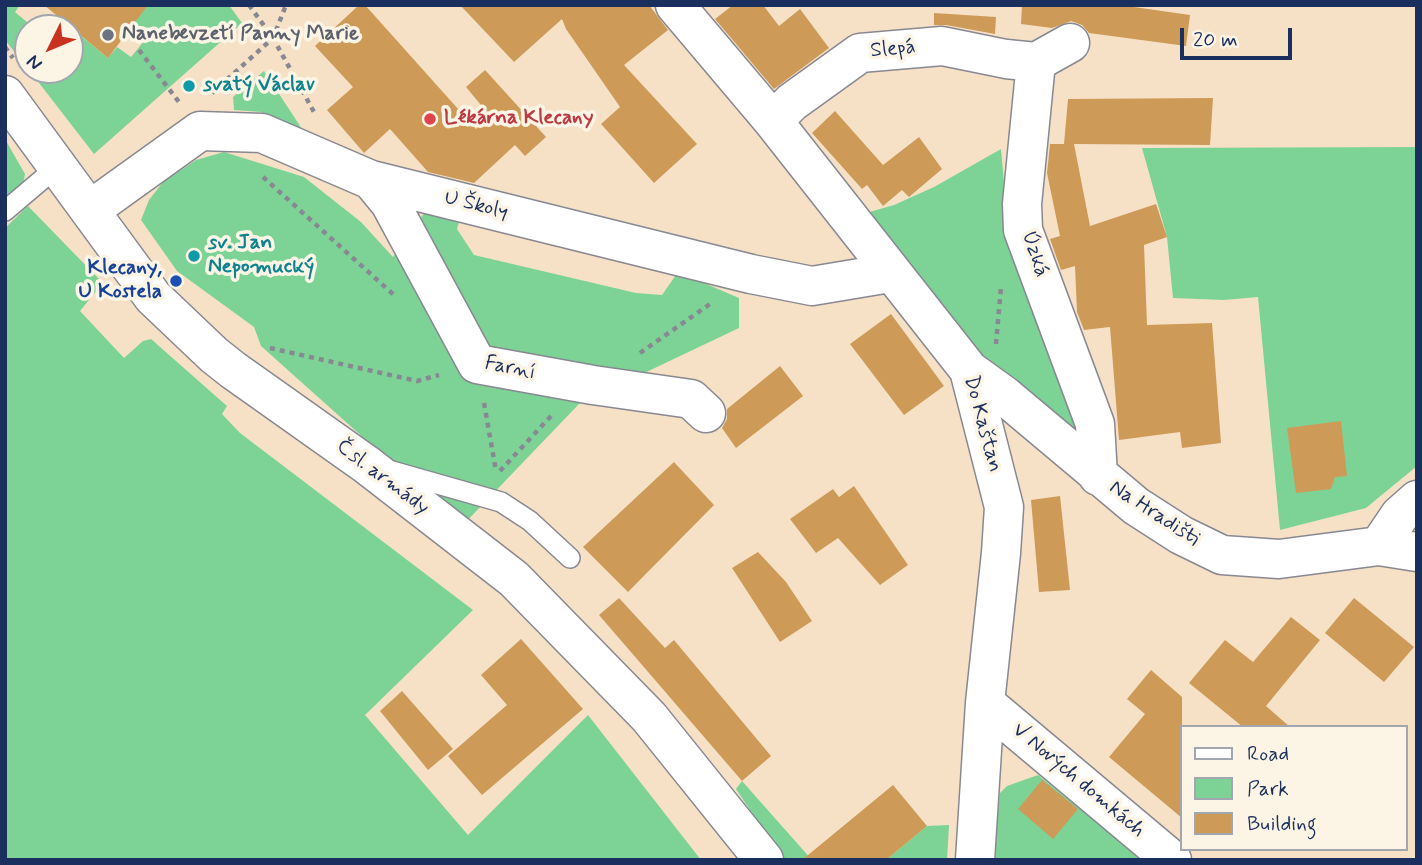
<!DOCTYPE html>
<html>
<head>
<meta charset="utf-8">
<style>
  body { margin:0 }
  #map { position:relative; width:1422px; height:865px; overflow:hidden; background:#f6e1c7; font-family:Mynerve,sans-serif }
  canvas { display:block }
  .frame { position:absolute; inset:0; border:7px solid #1b2f5e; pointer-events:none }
  .legend { position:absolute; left:1180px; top:725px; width:228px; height:126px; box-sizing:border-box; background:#fcf5e5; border:2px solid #a2a6af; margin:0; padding:9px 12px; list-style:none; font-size:21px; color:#1b2f5e }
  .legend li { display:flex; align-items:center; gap:14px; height:35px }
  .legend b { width:35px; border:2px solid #a2a6af }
  .north { position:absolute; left:14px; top:14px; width:70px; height:70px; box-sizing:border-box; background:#fcf5e5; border:2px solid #a2a6af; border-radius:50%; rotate:227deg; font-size:19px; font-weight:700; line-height:28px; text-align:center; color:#1b2f5e }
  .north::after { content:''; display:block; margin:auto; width:24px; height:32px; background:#c8321e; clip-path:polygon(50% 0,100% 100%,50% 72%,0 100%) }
  .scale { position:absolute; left:1180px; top:28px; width:112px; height:32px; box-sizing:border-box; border:4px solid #1b2f5e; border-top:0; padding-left:9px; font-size:21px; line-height:24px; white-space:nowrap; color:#1b2f5e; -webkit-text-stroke:5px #fcf5e5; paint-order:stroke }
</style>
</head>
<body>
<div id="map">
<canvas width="1422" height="865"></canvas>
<div class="frame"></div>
<ul class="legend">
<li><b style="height:9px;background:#fff"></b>Road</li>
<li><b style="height:19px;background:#7dd396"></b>Park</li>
<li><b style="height:19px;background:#cd9b57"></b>Building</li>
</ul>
<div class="north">N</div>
<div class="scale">20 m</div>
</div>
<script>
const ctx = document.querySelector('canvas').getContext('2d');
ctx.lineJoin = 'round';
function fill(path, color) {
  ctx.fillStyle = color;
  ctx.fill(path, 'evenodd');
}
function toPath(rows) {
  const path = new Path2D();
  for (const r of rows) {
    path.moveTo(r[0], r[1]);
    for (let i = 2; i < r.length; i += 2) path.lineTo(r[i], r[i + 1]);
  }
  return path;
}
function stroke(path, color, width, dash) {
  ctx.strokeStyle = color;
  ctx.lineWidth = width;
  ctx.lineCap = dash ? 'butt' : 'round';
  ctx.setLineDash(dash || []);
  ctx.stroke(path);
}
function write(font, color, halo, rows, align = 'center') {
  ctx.font = font + ' Mynerve,sans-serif';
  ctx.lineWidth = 7;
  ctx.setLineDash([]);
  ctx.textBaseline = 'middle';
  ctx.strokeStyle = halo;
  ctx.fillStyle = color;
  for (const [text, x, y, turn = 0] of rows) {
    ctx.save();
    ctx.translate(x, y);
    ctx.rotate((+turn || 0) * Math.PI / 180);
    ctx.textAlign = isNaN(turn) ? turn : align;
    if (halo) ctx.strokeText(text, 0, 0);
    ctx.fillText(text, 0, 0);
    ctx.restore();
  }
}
const green = toPath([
  [5,5,20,5,15,12,34,28,28,28,28,69,5,40],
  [138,5,229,5,242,23,94,154,29,70,70,70,70,28,49,28,58,17,108,58,117,47,131,57,144,41,129,28],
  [264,71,304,132,261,112,234,110,233,97],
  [5,139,25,174,23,186,5,202],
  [1417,147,1417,466,1366,508,1280,530,1258,297,1224,300,1173,298,1167,237,1142,148],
  [1001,149,1006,205,1078,419,1073,429,981,361,866,213,894,205,934,187],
  [224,152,304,177,361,222,393,257,425,212,459,222,457,229,474,255,636,293,662,295,678,272,739,298,739,328,579,404,462,526,261,346,254,327,177,271,141,220,149,200,163,182,196,160],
  [28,206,99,279,97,290,80,311,124,358,143,341,151,339,227,406,222,414,240,433,473,610,365,715,468,835,588,715,701,860,5,860,5,228],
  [1038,775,1111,834,1141,860,993,860,1000,793,1007,786],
  [742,781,812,860,783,860,736,789],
  [949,825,947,860,886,860,927,826]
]);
const building = toPath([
  [44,5,148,5,108,58],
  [359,5,365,5,476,129,490,116,466,87,485,70,546,137,525,156,515,145,474,183,428,172,390,129,364,153,327,110,353,87,315,46],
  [460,5,649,5,668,30,624,65,697,144,654,183,601,124,620,107,566,29,562,19,514,62],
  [733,5,763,5,779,26,800,9,829,48,774,89,715,19],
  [1022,5,1120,5,1190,15,1186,46,1089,33,1082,25,1071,21,1052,28,1021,24],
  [934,13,996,17,995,34,946,25,934,25],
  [1213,98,1210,145,1074,144,1090,226,1156,204,1167,237,1144,245,1147,325,1212,323,1221,443,1182,448,1180,432,1119,440,1110,327,1084,330,1077,312,1075,266,1061,270,1050,239,1060,236,1047,173,1050,144,1064,144,1068,99],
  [835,111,883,165,919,137,942,169,909,197,902,190,883,206,867,185,862,189,812,133],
  [891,314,944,386,904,415,850,344],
  [780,366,803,396,736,448,722,428,727,419,727,409],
  [1341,421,1347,476,1335,477,1331,489,1296,493,1287,428],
  [674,462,714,505,628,592,583,547],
  [854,486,908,565,880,585,838,538,816,553,790,519,833,489,839,497],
  [1060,496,1070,590,1039,592,1031,500],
  [758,552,786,582,812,621,780,642,732,568],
  [619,598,665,648,674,640,771,756,742,781,599,615],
  [1354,598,1414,647,1384,682,1325,633],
  [1291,617,1320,640,1266,706,1290,727,1243,727,1189,683,1225,640,1253,662],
  [521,639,583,709,482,795,448,756,507,705,481,675],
  [1151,670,1182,697,1182,818,1109,757,1145,714,1127,699],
  [402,691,453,749,428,770,380,711],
  [1042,780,1078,809,1053,839,1018,809],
  [893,785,927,826,886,860,802,860]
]);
const path = toPath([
  [249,5,273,38,314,112],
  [5,47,13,58],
  [139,50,179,102],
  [212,93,273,38,286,5],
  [263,177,394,295],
  [996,344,1001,287],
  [270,348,417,381,439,375],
  [640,353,710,304],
  [484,403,496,471],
  [500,471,551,416]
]);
const lane = toPath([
  [5,211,58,166],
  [392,471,501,502,530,521,570,558]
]);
const street = toPath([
  [675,5,773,121,969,370,1004,507,1001,553,985,703,975,860],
  [1070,43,1036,62,1022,204,1023,230,1095,424,1098,476],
  [5,95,153,297,214,355,233,370,367,465,514,579,649,717,764,860],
  [773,121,792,102,860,53,942,46,1006,59,1036,62],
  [371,180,390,203,477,364,593,385,691,399,706,413],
  [90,210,200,131,262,133,371,180,751,274,812,286,890,273],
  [969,370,1005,396,1136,506,1181,535,1222,555,1279,559,1379,546,1417,552],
  [1379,546,1400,515,1417,500],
  [985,703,1172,860]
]);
const markers = [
  [108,35,7,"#6b7280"],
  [189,86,7,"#0f9aa8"],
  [430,119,7,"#e0444e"],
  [194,256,7,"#0f9aa8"],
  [176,281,7,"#1a4fb4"]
];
const worshipNames = [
  ["Nanebevzetí Panny Marie",122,35]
];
const streetNames = [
  ["Slepá",893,50,-5],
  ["U Školy",476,206,14],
  ["Úzká",1034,254,72],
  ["Farní",510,369,12],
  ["Do Kaštan",982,424,75],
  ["Čsl. armády",382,478,37],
  ["Na Hradišti",1154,514,33],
  ["V Nových domkách",1078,781,40]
];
const cultureNames = [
  ["svatý Václav",203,86],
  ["sv. Jan",208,244],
  ["Nepomucký",208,268]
];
const healthNames = [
  ["Lékárna Klecany",444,119]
];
const transitNames = [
  ["Klecany,",162,269],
  ["U Kostela",162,293]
];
fill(green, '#7dd396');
fill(building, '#cd9b57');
stroke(lane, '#888892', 22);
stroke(street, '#888892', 41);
stroke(path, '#888892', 4.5, [5, 5]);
stroke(lane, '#fff', 19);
stroke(street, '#fff', 38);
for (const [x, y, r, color] of markers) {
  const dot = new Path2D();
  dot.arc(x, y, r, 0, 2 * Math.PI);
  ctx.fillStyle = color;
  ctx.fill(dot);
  stroke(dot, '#fcf5e5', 2.5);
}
write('bold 21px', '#5b616d', '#fcf5e5', worshipNames, 'left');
write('21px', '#1b2f5e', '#fcf5e5', streetNames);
write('bold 21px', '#0d838f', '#fcf5e5', cultureNames, 'left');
write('bold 21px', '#be3a42', '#fcf5e5', healthNames, 'left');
write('bold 21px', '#164399', '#fcf5e5', transitNames, 'right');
</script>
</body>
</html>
